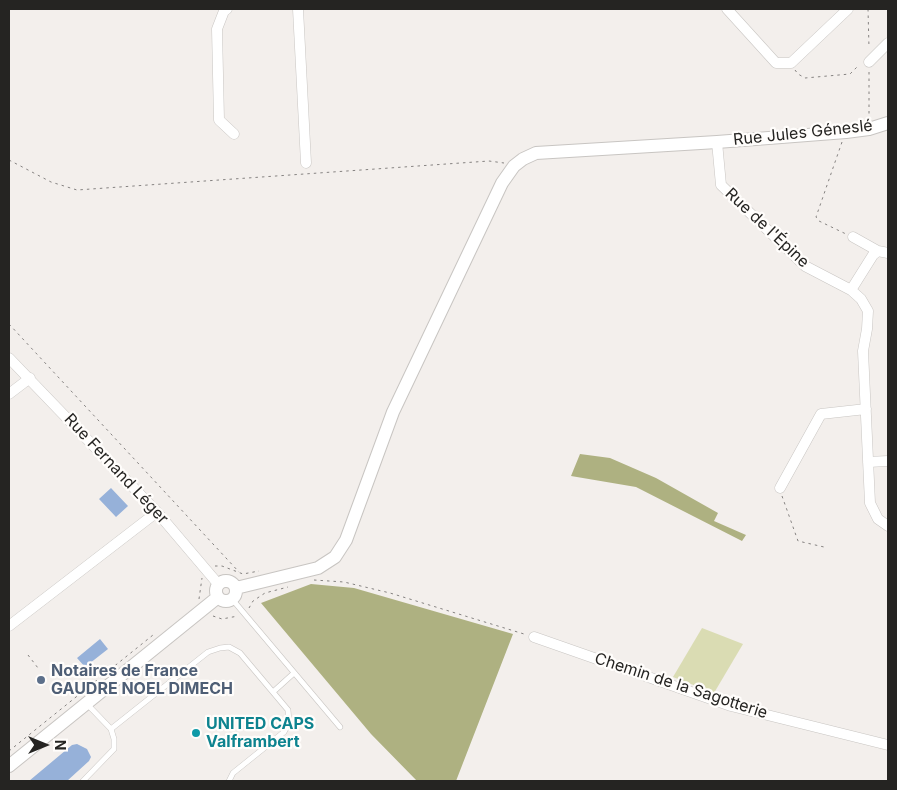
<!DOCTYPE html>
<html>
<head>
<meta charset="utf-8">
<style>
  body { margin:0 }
  #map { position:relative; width:897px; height:790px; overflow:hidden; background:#f3efec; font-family:Inter,sans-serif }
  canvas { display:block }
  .frame { position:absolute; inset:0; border:10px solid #252422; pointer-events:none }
  .north { position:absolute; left:20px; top:720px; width:50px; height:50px; -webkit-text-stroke:4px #fffdfb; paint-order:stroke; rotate:90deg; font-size:14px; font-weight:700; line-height:20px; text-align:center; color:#252422 }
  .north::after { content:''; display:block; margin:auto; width:18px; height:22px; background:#252422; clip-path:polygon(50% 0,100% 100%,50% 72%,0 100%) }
</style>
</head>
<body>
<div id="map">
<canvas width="897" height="790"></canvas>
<div class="frame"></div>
<div class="north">N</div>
</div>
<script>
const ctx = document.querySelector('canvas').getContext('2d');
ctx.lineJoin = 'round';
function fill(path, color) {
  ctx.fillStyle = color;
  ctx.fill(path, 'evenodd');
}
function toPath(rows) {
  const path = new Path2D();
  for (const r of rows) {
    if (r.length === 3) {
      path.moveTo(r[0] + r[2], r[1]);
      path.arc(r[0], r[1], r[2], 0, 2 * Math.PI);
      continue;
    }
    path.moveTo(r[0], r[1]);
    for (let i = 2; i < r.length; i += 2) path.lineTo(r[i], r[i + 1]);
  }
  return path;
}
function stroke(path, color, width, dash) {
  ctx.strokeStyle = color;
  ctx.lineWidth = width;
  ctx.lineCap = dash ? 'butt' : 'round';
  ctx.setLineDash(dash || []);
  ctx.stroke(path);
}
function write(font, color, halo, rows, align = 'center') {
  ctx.font = font + ' Inter,sans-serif';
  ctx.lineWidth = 4.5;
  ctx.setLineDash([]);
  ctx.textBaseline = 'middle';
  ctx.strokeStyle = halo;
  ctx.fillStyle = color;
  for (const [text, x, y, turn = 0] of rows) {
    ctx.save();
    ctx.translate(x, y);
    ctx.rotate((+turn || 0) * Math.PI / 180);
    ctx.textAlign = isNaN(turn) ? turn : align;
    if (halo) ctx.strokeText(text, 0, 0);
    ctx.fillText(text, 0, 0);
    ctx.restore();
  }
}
const green = toPath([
  [702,628,743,644,714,693,673,677]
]);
const forest = toPath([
  [580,454,610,458,656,478,718,513,714,521,746,535,742,541,636,487,571,476],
  [311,584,354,588,513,634,456,781,417,781,371,734,261,603]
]);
const water = toPath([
  [111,488,128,506,116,517,99,499],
  [100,639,108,649,85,667,77,658],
  [77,744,87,749,91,757,89,761,67,781,29,781,72,745]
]);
const path = toPath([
  [868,9,869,48],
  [795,70,798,74,805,78,850,74,859,65],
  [869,72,869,118],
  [842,142,816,217,819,221,846,234],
  [9,160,51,182,77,190,489,161,504,163],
  [9,324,239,572],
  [782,496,798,541,824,547],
  [215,566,222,566,243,574,259,571],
  [314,580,344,582,390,593,524,634],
  [199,599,202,578],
  [249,608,253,601,265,593,288,587],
  [213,616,222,619,238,616],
  [28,655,38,668],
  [9,751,153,635]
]);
const service = toPath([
  [232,599,340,727],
  [273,692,294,673],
  [111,729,208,652,220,648,229,647,240,653,288,710,289,723,284,732,233,773,229,781],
  [83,781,114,749,114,739,111,729,87,704]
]);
const minor = toPath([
  [227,9,224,11,217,29,219,120,234,134],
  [298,9,306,163],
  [727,9,776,63,791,63,848,9],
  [869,62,888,43],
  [717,142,721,185,805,266,851,290,873,255,878,251,888,253],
  [853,237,878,251],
  [851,290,861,299,868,311,867,329,863,351,870,503,878,519,888,526],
  [9,358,157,512,219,585],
  [9,394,30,378],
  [868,462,888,461],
  [780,488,821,414,866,409],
  [9,626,157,512],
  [534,637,731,706,888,745]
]);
const tertiary = toPath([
  [226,591,10],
  [236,588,318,568,335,557,346,540,393,412,502,183,514,166,523,159,536,153,717,142,846,132,869,129,888,123],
  [9,766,218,597]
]);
const markers = [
  [41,680,5,"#5c6f8a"],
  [196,733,5,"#0f9aa8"]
];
const streetNames = [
  ["Rue Jules Géneslé",803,133,-6],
  ["Rue de l'Épine",767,228,43],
  ["Rue Fernand Léger",116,469,47],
  ["Chemin de la Sagotterie",681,686,18]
];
const serviceNames = [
  ["Notaires de France",51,671],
  ["GAUDRE NOEL DIMECH",51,689]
];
const cultureNames = [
  ["UNITED CAPS",206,724],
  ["Valframbert",206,742]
];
fill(green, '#dadcb3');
fill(forest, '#aeb181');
fill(water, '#96b1d9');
stroke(service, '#c8c5c2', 6);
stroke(minor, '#c8c5c2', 11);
stroke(tertiary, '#c8c5c2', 14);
stroke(path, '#858280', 1, [2.5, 4]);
stroke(service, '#fff', 5);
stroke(minor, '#fff', 10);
stroke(tertiary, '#fff', 12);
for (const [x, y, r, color] of markers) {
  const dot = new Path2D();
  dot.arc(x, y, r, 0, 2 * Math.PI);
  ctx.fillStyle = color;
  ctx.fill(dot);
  stroke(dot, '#fffdfb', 2);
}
write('16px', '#252422', '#fffdfb', streetNames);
write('bold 16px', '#4e5e75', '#fffdfb', serviceNames, 'left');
write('bold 16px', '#0d838f', '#fffdfb', cultureNames, 'left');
</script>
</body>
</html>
